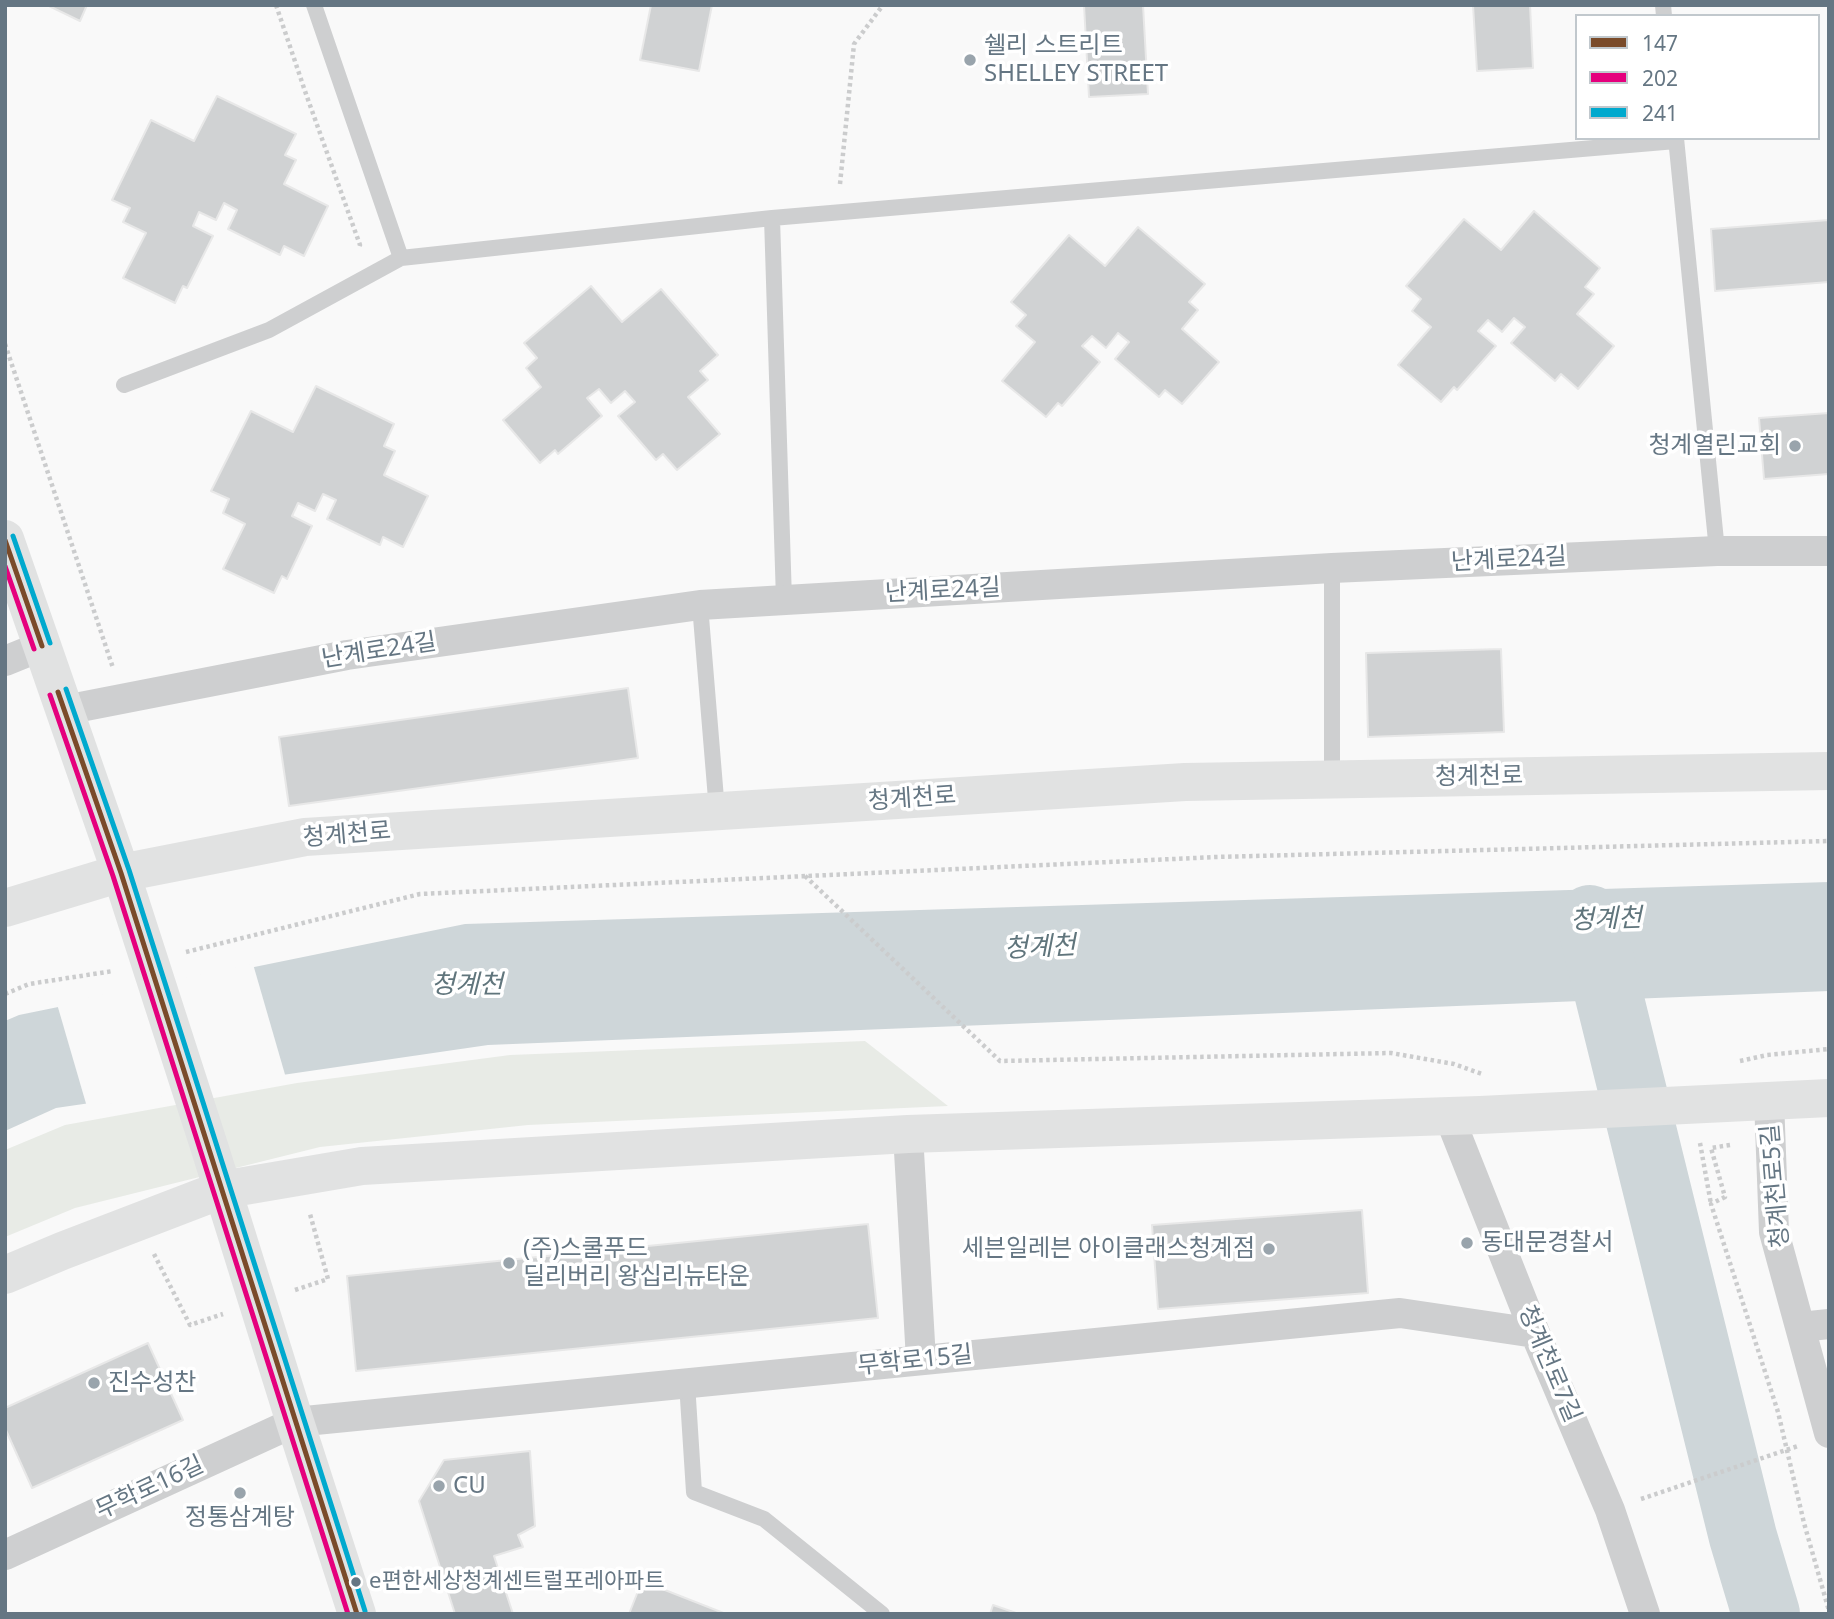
<!DOCTYPE html>
<html>
<head>
<meta charset="utf-8">
<style>
  body { margin:0 }
  #map { position:relative; width:1834px; height:1619px; overflow:hidden; background:#f9f9f9; font-family:"Noto Sans",sans-serif }
  canvas { display:block }
  .frame { position:absolute; inset:0; border:7px solid #657683; pointer-events:none }
  .legend { position:absolute; left:1575px; top:14px; width:245px; height:126px; box-sizing:border-box; background:#fff; border:2px solid #c1c8cd; margin:0; padding:9px 12px; list-style:none; font-size:21px; color:#657683 }
  .legend li { display:flex; align-items:center; gap:14px; height:35px }
  .legend b { width:35px; border:2px solid #c1c8cd }
</style>
</head>
<body>
<div id="map">
<canvas width="1834" height="1619"></canvas>
<div class="frame"></div>
<ul class="legend">
<li><b style="height:9px;background:#7a4b2a"></b>147</li>
<li><b style="height:9px;background:#e5007d"></b>202</li>
<li><b style="height:9px;background:#00a9ce"></b>241</li>
</ul>
</div>
<script>
const ctx = document.querySelector('canvas').getContext('2d');
ctx.lineJoin = 'round';
function fill(path, color) {
  ctx.fillStyle = color;
  ctx.fill(path, 'evenodd');
}
function toPath(rows) {
  const path = new Path2D();
  for (const r of rows) {
    path.moveTo(r[0], r[1]);
    for (let i = 2; i < r.length; i += 2) path.lineTo(r[i], r[i + 1]);
  }
  return path;
}
function stroke(path, color, width, dash) {
  ctx.strokeStyle = color;
  ctx.lineWidth = width;
  ctx.lineCap = dash ? 'butt' : 'round';
  ctx.setLineDash(dash || []);
  ctx.stroke(path);
}
function write(font, color, halo, rows, align = 'center') {
  ctx.font = font + ' "Noto Sans","Noto Sans KR",sans-serif';
  ctx.lineWidth = 7;
  ctx.setLineDash([]);
  ctx.textBaseline = 'middle';
  ctx.strokeStyle = halo;
  ctx.fillStyle = color;
  for (const [text, x, y, turn = 0] of rows) {
    ctx.save();
    ctx.translate(x, y);
    ctx.rotate((+turn || 0) * Math.PI / 180);
    ctx.textAlign = isNaN(turn) ? turn : align;
    if (halo) ctx.strokeText(text, 0, 0);
    ctx.fillText(text, 0, 0);
    ctx.restore();
  }
}
const green = toPath([
  [865,1041,948,1106,528,1125,320,1147,75,1208,5,1237,5,1150,65,1125,297,1083,510,1055]
]);
const water = toPath([
  [1829,882,1829,991,488,1045,56,1108,5,1131,5,1021,19,1015,465,924]
]);
const pier = toPath([
  [253,964,286,1078,87,1107,57,1004]
]);
const river = toPath([
  [1590,919,1743,1537,1766,1614]
]);
const building = toPath([
  [47,5,87,5,80,21,47,5],
  [651,5,712,5,699,71,640,60,651,5],
  [1084,5,1143,5,1148,94,1089,97,1084,5],
  [1473,5,1530,5,1533,68,1477,71,1473,5],
  [217,96,296,134,285,155,296,160,284,184,328,206,304,256,284,246,280,255,228,229,237,210,224,203,216,220,199,212,193,226,213,236,187,288,183,286,175,303,123,278,146,233,123,222,130,208,112,200,151,120,194,141,217,96],
  [1534,211,1600,268,1585,287,1594,294,1577,314,1614,346,1578,389,1561,374,1555,381,1511,343,1525,327,1514,318,1502,332,1488,320,1478,331,1496,346,1457,390,1454,387,1441,402,1398,365,1431,327,1412,311,1421,299,1406,286,1464,219,1501,250,1534,211],
  [1829,220,1829,282,1715,291,1711,229,1829,220],
  [1138,227,1205,284,1189,302,1198,310,1182,329,1219,362,1182,404,1165,390,1159,397,1115,359,1129,342,1118,333,1106,348,1092,336,1082,346,1100,362,1062,406,1058,403,1046,417,1002,381,1035,342,1016,326,1026,315,1011,302,1069,235,1105,266,1138,227],
  [591,286,622,322,661,289,718,355,700,371,708,380,688,397,720,434,677,470,663,454,656,460,618,416,635,402,625,391,611,403,599,389,587,398,602,416,558,454,555,450,540,463,503,420,541,387,526,368,537,358,524,343,591,286],
  [316,386,394,424,384,446,395,451,384,475,428,496,403,547,383,537,380,545,327,519,336,500,323,494,315,511,298,503,292,516,312,526,287,579,282,576,274,593,223,569,245,524,223,513,229,499,211,491,251,411,293,432,316,386],
  [1829,413,1829,474,1764,479,1759,418,1829,413],
  [1501,649,1504,732,1368,737,1366,653,1501,649],
  [628,688,638,758,289,806,279,737,628,688],
  [1362,1210,1368,1293,1158,1309,1152,1225,1362,1210],
  [868,1224,878,1318,356,1371,347,1276,868,1224],
  [148,1343,183,1420,32,1488,5,1428,5,1408,148,1343],
  [530,1451,535,1526,518,1535,523,1547,494,1556,513,1614,455,1614,419,1501,444,1460,530,1451],
  [642,1581,726,1614,629,1614,642,1581],
  [993,1605,1019,1614,990,1614,993,1605]
]);
const path = toPath([
  [276,5,306,94,360,245,359,248],
  [840,184,854,44,883,5],
  [5,344,113,668],
  [805,876,1000,1061,1391,1053,1454,1064,1482,1074],
  [186,952,420,894,1216,857,1829,841],
  [5,994,29,984,113,971],
  [1740,1061,1767,1055,1829,1049],
  [1700,1143,1711,1204],
  [1730,1145,1711,1148,1725,1197,1711,1204,1778,1412,1804,1523,1829,1611],
  [154,1254,190,1325,223,1314],
  [295,1290,328,1279,310,1214],
  [1641,1499,1798,1446]
]);
const lane = toPath([
  [314,5,401,258],
  [1663,5,1664,16],
  [1676,138,1717,551],
  [772,218,784,600],
  [124,385,269,330,401,258,772,218,1676,141],
  [1332,568,1332,779],
  [700,605,717,811],
  [687,1383,694,1492,764,1519,882,1614]
]);
const street = toPath([
  [5,661,42,646],
  [65,710,347,655,700,605,1332,568,1717,551,1829,551],
  [1769,1100,1774,1232,1829,1433],
  [1449,1116,1535,1333,1610,1510,1645,1614],
  [908,1134,921,1360],
  [1800,1327,1829,1324],
  [5,1555,295,1422,1400,1313,1535,1333]
]);
const secondary = toPath([
  [5,539,121,873,210,1149,295,1422,357,1614]
]);
const primary = toPath([
  [5,908,121,873,305,837,1185,782,1829,771],
  [5,1275,62,1251,221,1190,362,1166,908,1134,1480,1115,1829,1098]
]);
const bus1 = toPath([
  [5,540,42,646],
  [58,692,121,873,357,1614]
]);
const bus2 = toPath([
  [5,566,34,649],
  [50,695,113,876,348,1614]
]);
const bus3 = toPath([
  [13,536,50,643],
  [66,689,129,870,365,1611]
]);
const markers = [
  [970,60,7,"#99a4ac"],
  [1795,446,7,"#99a4ac"],
  [1467,1243,7,"#99a4ac"],
  [1269,1249,7,"#99a4ac"],
  [509,1263,7,"#99a4ac"],
  [94,1383,7,"#99a4ac"],
  [439,1486,7,"#99a4ac"],
  [240,1493,7,"#99a4ac"],
  [356,1582,6,"#657683"]
];
const busNames = [
  ["e편한세상청계센트럴포레아파트",369,1582]
];
const poiNames = [
  ["쉘리 스트리트",984,46],
  ["SHELLEY STREET",984,74],
  ["청계열린교회",1781,446,"right"],
  ["동대문경찰서",1481,1243],
  ["(주)스쿨푸드",523,1249],
  ["딜리버리 왕십리뉴타운",523,1277],
  ["세븐일레븐 아이클래스청계점",1255,1249,"right"],
  ["진수성찬",108,1383],
  ["CU",453,1486],
  ["정통삼계탕",240,1518,"center"]
];
const streetNames = [
  ["난계로24길",1509,560,-3],
  ["난계로24길",943,591,-3],
  ["난계로24길",379,651,-9],
  ["청계천로",1479,777,-1],
  ["청계천로",912,799,-4],
  ["청계천로",347,835,-5],
  ["청계천로5길",1776,1186,-95],
  ["무학로15길",915,1361,-6],
  ["청계천로7길",1549,1364,67],
  ["무학로16길",150,1488,-25]
];
const waterNames = [
  ["청계천",1606,920,-2],
  ["청계천",1040,948,-3],
  ["청계천",467,986]
];
fill(green, '#e8ebe6');
fill(water, '#ced6d9');
fill(pier, '#f9f9f9');
stroke(river, '#ced6d9', 68);
fill(building, '#d0d2d3');
stroke(building, '#e8e8e8', 2);
stroke(path, '#cbcccd', 4.5, [3.5, 3.5]);
stroke(lane, '#cecfd0', 16);
stroke(street, '#cecfd0', 30);
stroke(secondary, '#e1e2e2', 38);
stroke(primary, '#e1e2e2', 38);
stroke(bus1, '#7a4b2a', 5);
stroke(bus2, '#e5007d', 5);
stroke(bus3, '#00a9ce', 5);
for (const [x, y, r, color] of markers) {
  const dot = new Path2D();
  dot.arc(x, y, r, 0, 2 * Math.PI);
  ctx.fillStyle = color;
  ctx.fill(dot);
  stroke(dot, '#fff', 2.5);
}
write('22px', '#657683', '#fff', busNames, 'left');
write('24px', '#657683', '#fff', poiNames, 'left');
write('24px', '#657683', '#fff', streetNames);
write('italic 26px', '#60757c', '#fff', waterNames);
</script>
</body>
</html>
